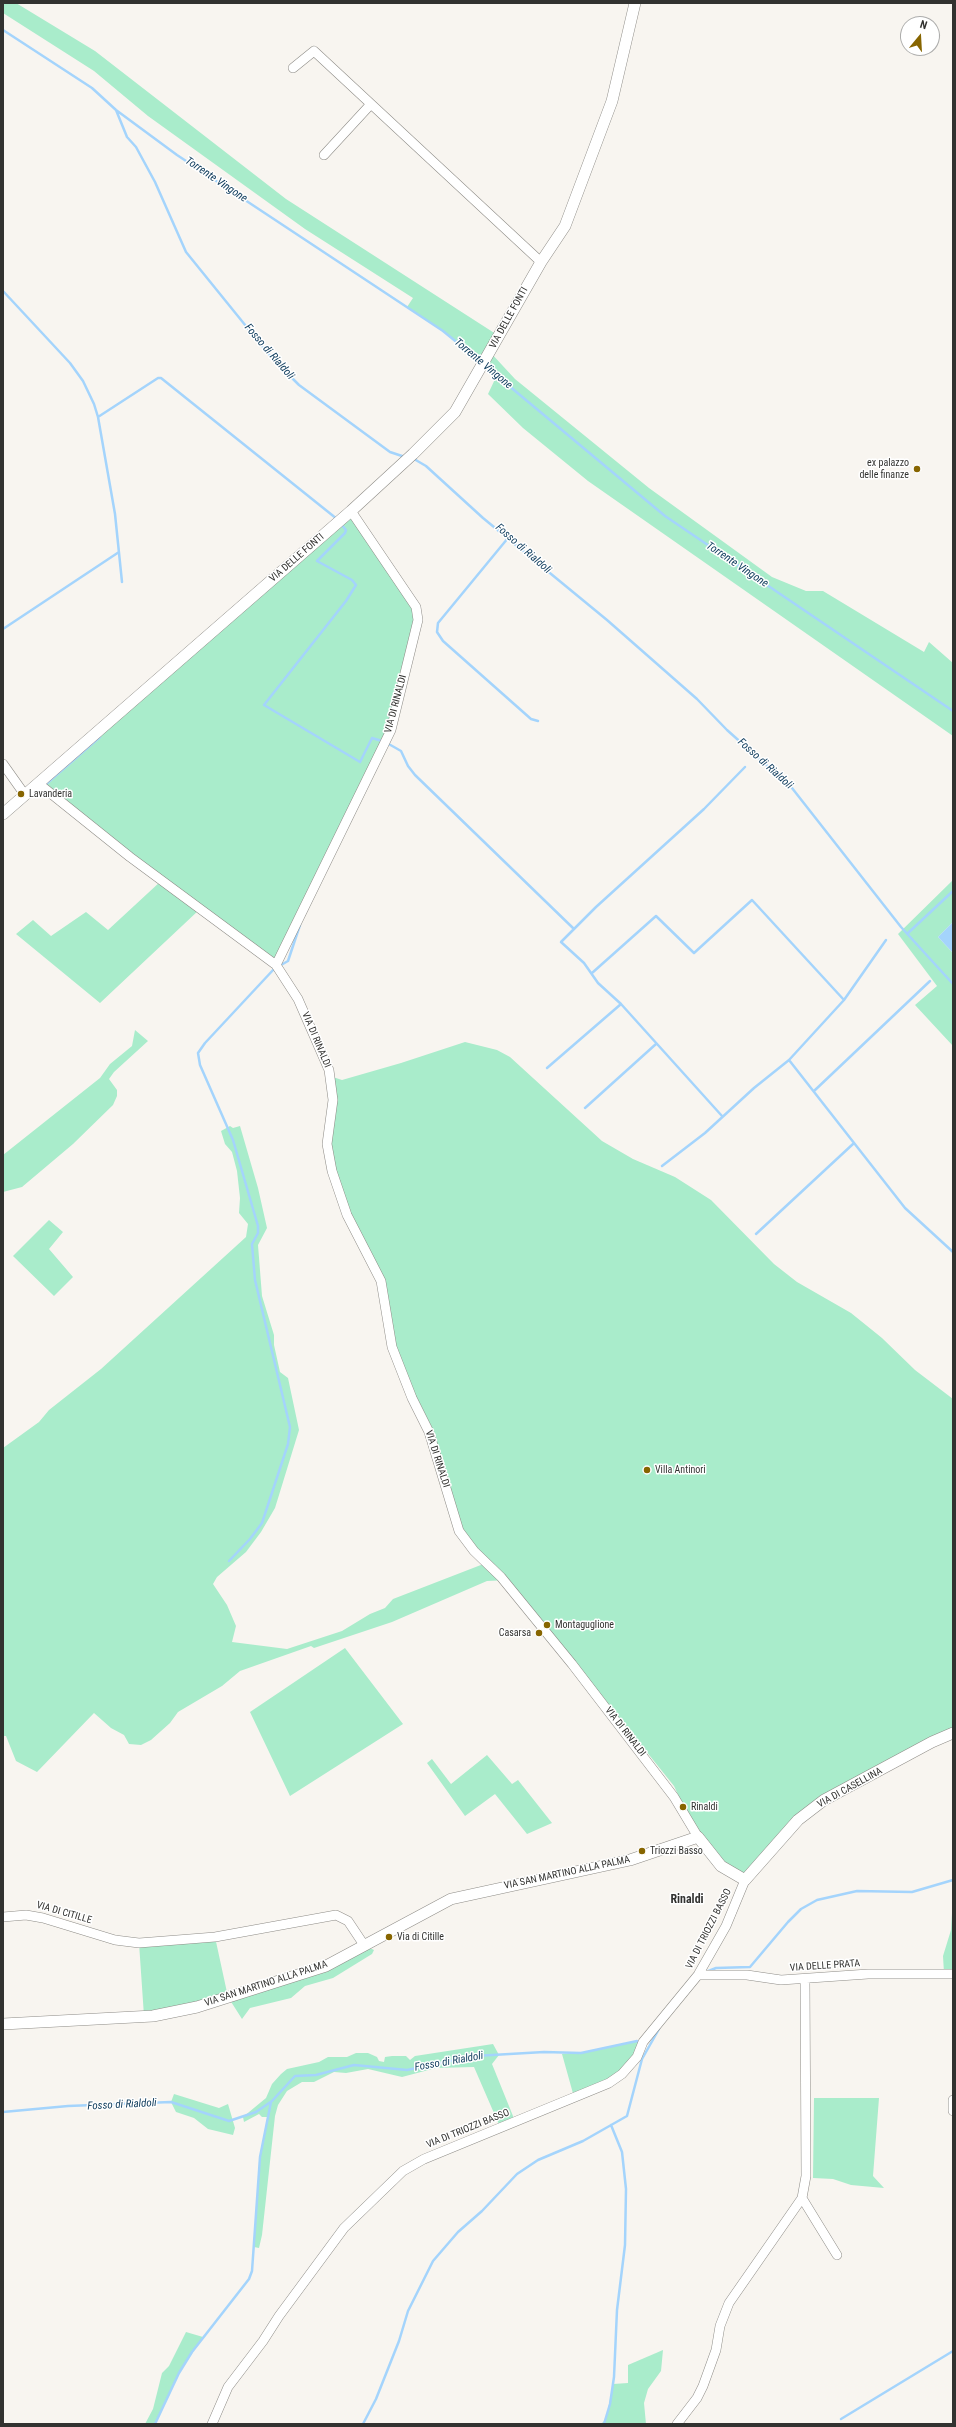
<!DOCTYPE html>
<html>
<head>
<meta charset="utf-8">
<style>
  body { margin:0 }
  #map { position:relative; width:956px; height:2427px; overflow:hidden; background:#f8f5f0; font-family:"Roboto Condensed",sans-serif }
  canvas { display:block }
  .frame { position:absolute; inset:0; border:4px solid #323230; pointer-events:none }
  .north { position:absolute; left:900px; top:16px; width:40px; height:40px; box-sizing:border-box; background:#fff; border:1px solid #adadac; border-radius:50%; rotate:18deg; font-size:11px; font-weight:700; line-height:16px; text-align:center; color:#323230 }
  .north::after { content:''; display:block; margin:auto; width:14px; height:18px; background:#876500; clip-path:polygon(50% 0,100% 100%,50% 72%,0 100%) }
</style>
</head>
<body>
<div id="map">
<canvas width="956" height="2427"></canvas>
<div class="frame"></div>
<div class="north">N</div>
</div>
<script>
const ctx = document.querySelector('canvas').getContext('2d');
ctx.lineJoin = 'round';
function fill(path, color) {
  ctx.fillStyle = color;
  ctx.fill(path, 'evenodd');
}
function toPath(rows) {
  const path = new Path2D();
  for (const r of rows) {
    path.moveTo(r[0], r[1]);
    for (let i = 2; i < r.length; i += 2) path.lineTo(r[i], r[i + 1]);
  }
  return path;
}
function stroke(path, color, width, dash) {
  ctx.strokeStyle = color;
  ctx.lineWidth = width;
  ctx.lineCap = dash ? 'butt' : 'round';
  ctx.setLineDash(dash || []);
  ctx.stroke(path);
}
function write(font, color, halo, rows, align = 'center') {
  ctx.font = font + ' "Roboto Condensed",sans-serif';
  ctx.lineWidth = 3;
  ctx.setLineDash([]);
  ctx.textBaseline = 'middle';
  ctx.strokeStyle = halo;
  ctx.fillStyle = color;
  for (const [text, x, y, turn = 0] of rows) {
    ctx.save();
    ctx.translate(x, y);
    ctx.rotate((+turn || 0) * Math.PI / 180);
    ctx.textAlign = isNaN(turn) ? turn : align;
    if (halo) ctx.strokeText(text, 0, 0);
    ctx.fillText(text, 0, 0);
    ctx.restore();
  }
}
const green = toPath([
  [3,3,16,3,95,51,286,199,499,336,490,352,515,379,649,488,772,577,806,591,823,591,924,652,929,642,953,663,953,736,588,481,523,428,488,394,497,375,443,331,407,307,413,298,305,229,148,116,94,71,3,13],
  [351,511,416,607,391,730,276,965,199,910,100,1003,16,934,33,920,51,936,86,912,108,930,161,881,39,784],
  [953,880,953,922,938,937,953,953,953,1046,915,1005,937,986,898,934],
  [135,1030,148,1041,114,1072,109,1079,117,1090,117,1096,113,1105,73,1144,22,1187,3,1192,3,1155,100,1078,110,1064,132,1046],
  [465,1042,497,1050,510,1057,602,1141,633,1159,675,1177,711,1200,774,1264,797,1282,851,1313,882,1338,915,1370,953,1399,953,1733,824,1800,745,1880,698,1837,674,1786,509,1580,487,1581,392,1622,314,1648,311,1646,240,1671,222,1686,178,1712,170,1723,151,1740,141,1745,129,1744,124,1735,111,1728,94,1713,37,1772,16,1761,6,1736,3,1736,3,1448,39,1422,49,1410,101,1369,246,1237,248,1224,239,1213,240,1198,237,1171,232,1152,225,1144,221,1131,230,1126,233,1128,240,1126,258,1188,267,1228,258,1245,262,1296,274,1335,274,1345,280,1372,288,1378,299,1430,275,1508,261,1532,246,1552,217,1577,213,1584,227,1605,236,1626,232,1642,287,1649,342,1631,370,1614,385,1608,393,1599,486,1563,459,1531,429,1432,392,1347,385,1298,347,1215,327,1144,330,1076,342,1080,401,1063],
  [49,1220,63,1232,49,1249,73,1277,54,1296,13,1256],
  [345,1648,403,1724,290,1796,250,1712],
  [487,1755,512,1784,518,1780,552,1823,527,1834,495,1794,465,1816,427,1763,432,1759,451,1784],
  [952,1913,953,1913,953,1974,944,1973,943,1956,951,1930],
  [215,1937,228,1997,326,1966,364,1945,374,1950,372,1954,333,1978,305,1986,291,1998,250,2008,242,2019,228,1997,144,2016,139,1943],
  [637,2041,643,2042,622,2074,574,2097,562,2054,593,2051],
  [493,2044,499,2055,492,2064,515,2121,500,2127,474,2067,436,2068,402,2077,368,2069,346,2073,334,2072,314,2082,302,2082,287,2091,278,2105,275,2116,262,2235,259,2248,254,2247,260,2157,268,2117,262,2117,259,2114,244,2122,243,2117,266,2098,272,2084,281,2074,287,2069,319,2062,328,2057,347,2057,356,2053,368,2053,377,2057,379,2061,384,2062,385,2057,392,2056,406,2056,410,2060,415,2056],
  [174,2094,219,2108,228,2104,235,2128,233,2135,208,2129,194,2118,176,2112,171,2102],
  [814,2098,879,2098,873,2176,884,2188,851,2185,833,2179,813,2178],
  [186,2332,203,2337,179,2373,155,2424,145,2424,153,2409,162,2373,169,2366],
  [663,2350,661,2371,648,2389,644,2403,646,2424,601,2424,606,2419,613,2384,628,2383,628,2365]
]);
const water = toPath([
  [953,922,953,953,938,937]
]);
const stream = toPath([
  [3,30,92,88,116,110,177,155,443,331,481,362],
  [116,110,127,137,136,147,155,182,186,252,271,357,299,385,390,452,405,457],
  [3,291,70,363,83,381,94,404,98,417,115,514,122,582],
  [484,365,665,516,953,711],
  [98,417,158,378,161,378,337,519],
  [414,459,426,466,483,518,607,620,697,699,727,730,792,788,901,927,953,984],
  [341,524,346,530,345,533,317,561,352,580,356,585,346,601,264,705,360,762,372,738,382,741],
  [508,538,438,623,437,632,443,641,531,719,538,721],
  [3,629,119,552],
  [387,743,401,751,408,766,415,775,574,929],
  [45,785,100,737],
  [31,797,41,789],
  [907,934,953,891],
  [592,973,656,916,694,953,752,900,844,1000],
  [789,1060,905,1208,953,1252],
  [547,1068,621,1004],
  [814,1091,930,981],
  [585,1108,656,1044],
  [722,1116,621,1004,598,983,584,963,561,942,596,907,704,809,745,767],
  [662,1166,705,1133,754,1088,789,1060,844,1000,886,940],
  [756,1234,853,1144],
  [229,1561,250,1539,262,1523,288,1444,290,1427,255,1280,252,1244,258,1233,258,1226,233,1140,200,1065,198,1053,205,1043,274,969,288,961,300,925],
  [706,1972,716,1968,750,1967,788,1922,801,1909,817,1900,857,1891,912,1892,953,1880],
  [3,2112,68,2106,171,2102,229,2121,256,2112,272,2101,295,2076,316,2075,354,2065,407,2070,475,2056,544,2052,581,2053,637,2041,640,2043],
  [841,2419,953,2351],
  [155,2424,179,2373,192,2352,249,2279,252,2271,260,2157,271,2102],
  [363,2424,376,2399,399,2341,408,2311,433,2261,458,2232,482,2211,517,2174,538,2160,583,2141,627,2116,642,2059,659,2029],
  [604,2424,610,2404,614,2377,617,2310,625,2245,626,2189,622,2152,611,2125]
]);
const minor = toPath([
  [293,68,314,51,541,262],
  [324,155,371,104],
  [3,764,25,795],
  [39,784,130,857,276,965,298,999,329,1070,333,1100,327,1144,332,1171,347,1215,381,1281,392,1347,412,1398,429,1432,459,1531,474,1551,501,1577,572,1664,674,1797,698,1837],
  [276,965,391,730,418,620,416,607,351,511],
  [3,1917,26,1915,43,1918,115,1940,139,1943,215,1937,336,1915,348,1921,364,1945],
  [698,1975,747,1975,781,1980,868,1974,953,1974],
  [953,2100,953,2111],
  [802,2198,837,2255],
  [212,2424,228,2387,263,2341,279,2316,344,2228,403,2171,424,2159,609,2083,622,2074,637,2057,643,2042,698,1975,726,1926,745,1880],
  [677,2424,697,2398,703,2386,716,2350,720,2326,729,2303,802,2198,806,2176,805,1979]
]);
const tertiary = toPath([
  [3,814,351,511,413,454,455,412,541,262,565,226,612,101,635,3],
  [3,2024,153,2016,197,2007,326,1966,451,1899,630,1860,698,1837,721,1866,745,1880,798,1820,824,1800,932,1742,953,1733]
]);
const markers = [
  [917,469,4,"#876500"],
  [21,794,4,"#876500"],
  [647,1470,4,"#876500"],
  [547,1625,4,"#876500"],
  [539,1633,4,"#876500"],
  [683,1807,4,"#876500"],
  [642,1851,4,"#876500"],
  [389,1937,4,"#876500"]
];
const streetNames = [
  ["VIA DELLE FONTI",509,318,-61],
  ["VIA DELLE FONTI",297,558,-41],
  ["VIA DI RINALDI",396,704,-75],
  ["VIA DI RINALDI",316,1040,67],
  ["VIA DI RINALDI",437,1459,72],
  ["VIA DI RINALDI",625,1732,52],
  ["VIA DI CASELLINA",850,1788,-29],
  ["VIA SAN MARTINO ALLA PALMA",567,1873,-12],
  ["VIA DI CITILLE",64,1913,16],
  ["VIA DI TRIOZZI BASSO",709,1929,-63],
  ["VIA DELLE PRATA",825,1966,-4],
  ["VIA SAN MARTINO ALLA PALMA",266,1984,-18],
  ["VIA DI TRIOZZI BASSO",468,2129,-22]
];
const poiNames = [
  ["ex palazzo",909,463,"right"],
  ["delle finanze",909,475,"right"],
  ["Lavanderia",29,794],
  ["Villa Antinori",655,1470],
  ["Montaguglione",555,1625],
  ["Casarsa",531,1633,"right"],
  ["Rinaldi",691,1807],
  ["Triozzi Basso",650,1851],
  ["Via di Citille",397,1937]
];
const waterNames = [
  ["Torrente Vingone",216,180,34],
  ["Fosso di Rialdoli",269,352,49],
  ["Torrente Vingone",483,364,40],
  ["Fosso di Rialdoli",523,549,41],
  ["Torrente Vingone",737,565,34],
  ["Fosso di Rialdoli",765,764,42],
  ["Fosso di Rialdoli",449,2062,-10],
  ["Fosso di Rialdoli",122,2105,-3]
];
const quarterNames = [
  ["Rinaldi",687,1900]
];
fill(green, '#a9eccb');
fill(water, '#a4d4fc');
stroke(stream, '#a4d4fc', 2.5);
stroke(minor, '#8e8c87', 10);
stroke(tertiary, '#8e8c87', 12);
stroke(minor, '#fff', 9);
stroke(tertiary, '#fff', 11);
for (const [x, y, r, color] of markers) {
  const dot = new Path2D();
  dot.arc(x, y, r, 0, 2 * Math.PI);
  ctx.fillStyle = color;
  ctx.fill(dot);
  stroke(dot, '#fff', 1.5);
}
write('10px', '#323230', '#fff', streetNames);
write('10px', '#323230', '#fff', poiNames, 'left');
write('italic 11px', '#0b395a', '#fff', waterNames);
write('bold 12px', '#323230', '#fff', quarterNames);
</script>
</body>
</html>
